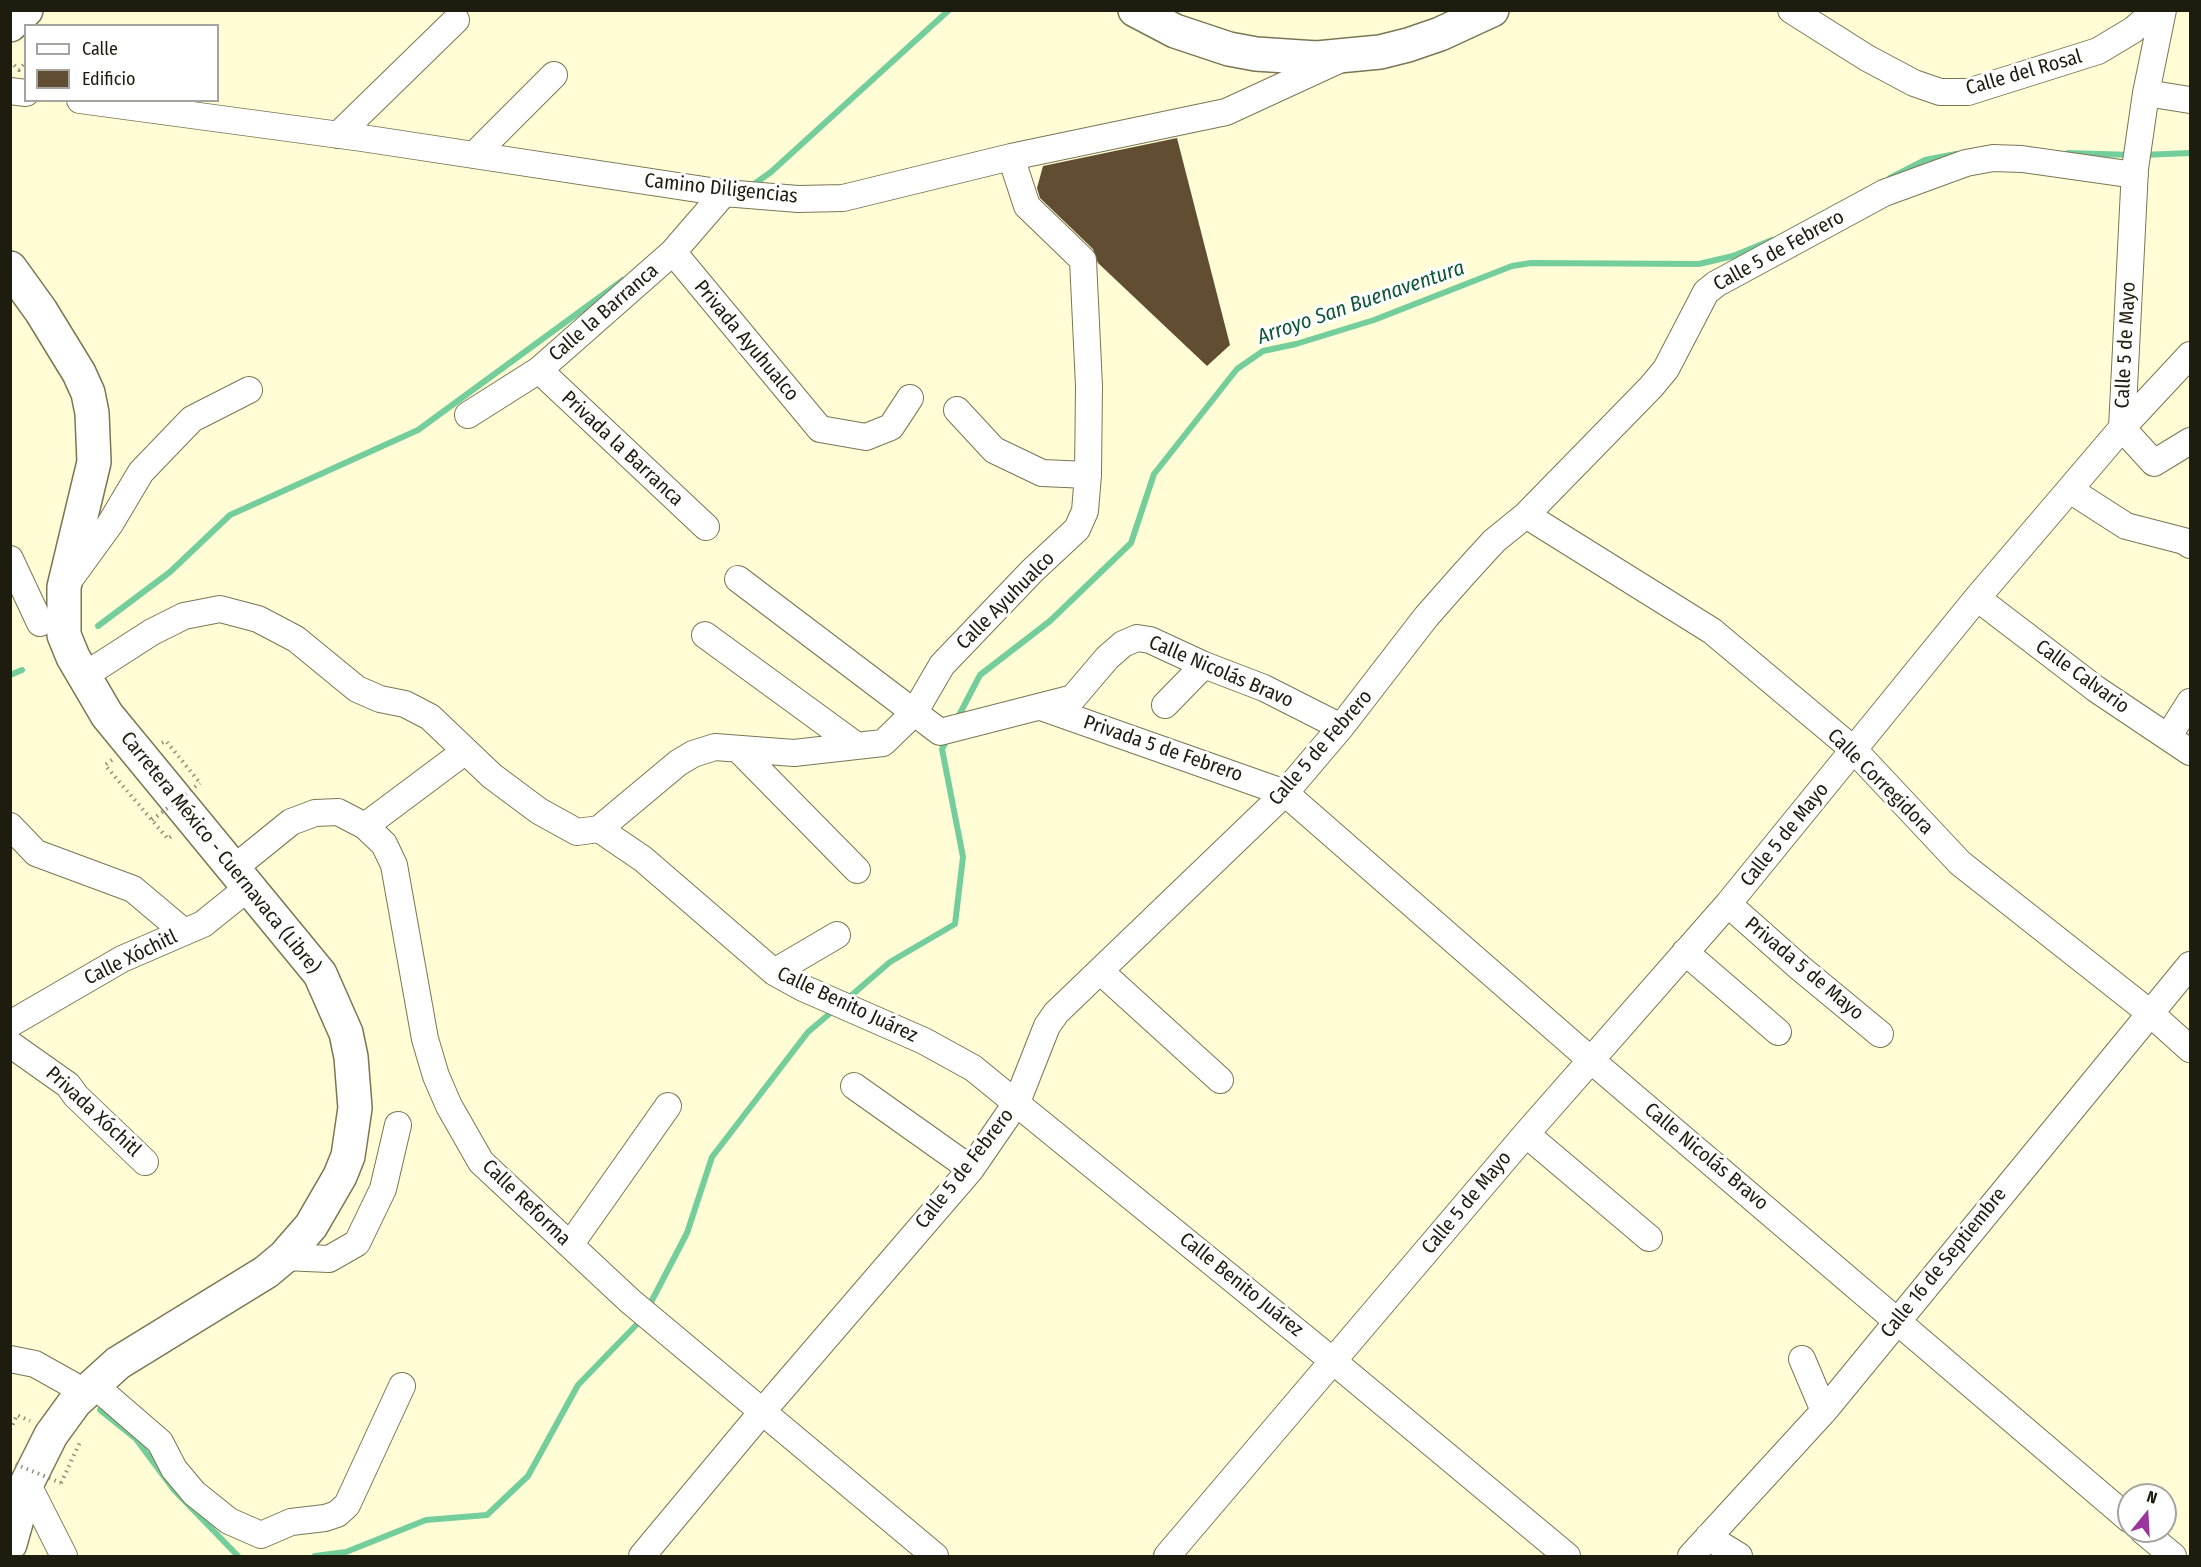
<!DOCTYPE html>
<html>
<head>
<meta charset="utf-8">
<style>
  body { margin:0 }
  #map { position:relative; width:2201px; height:1567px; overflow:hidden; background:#fffcd6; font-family:"Fira Sans Condensed",sans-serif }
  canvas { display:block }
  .frame { position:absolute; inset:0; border:12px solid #1d1c0e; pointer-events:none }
  .legend { position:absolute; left:24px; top:24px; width:195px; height:78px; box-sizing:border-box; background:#fff; border:2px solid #a5a49f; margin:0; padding:8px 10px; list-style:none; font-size:18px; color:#1d1c0e }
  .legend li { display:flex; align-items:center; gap:12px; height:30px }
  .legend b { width:30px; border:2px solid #a5a49f }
  .north { position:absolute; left:2117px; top:1483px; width:60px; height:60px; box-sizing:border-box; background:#fff; border:2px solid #a5a49f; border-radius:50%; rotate:18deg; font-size:16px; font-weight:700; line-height:24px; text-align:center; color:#1d1c0e }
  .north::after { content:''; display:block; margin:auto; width:21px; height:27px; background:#9a369c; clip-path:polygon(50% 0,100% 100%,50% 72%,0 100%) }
</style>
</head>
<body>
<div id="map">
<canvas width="2201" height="1567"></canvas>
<div class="frame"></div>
<ul class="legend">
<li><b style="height:8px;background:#fff"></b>Calle</li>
<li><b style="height:16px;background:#604d32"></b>Edificio</li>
</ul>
<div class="north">N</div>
</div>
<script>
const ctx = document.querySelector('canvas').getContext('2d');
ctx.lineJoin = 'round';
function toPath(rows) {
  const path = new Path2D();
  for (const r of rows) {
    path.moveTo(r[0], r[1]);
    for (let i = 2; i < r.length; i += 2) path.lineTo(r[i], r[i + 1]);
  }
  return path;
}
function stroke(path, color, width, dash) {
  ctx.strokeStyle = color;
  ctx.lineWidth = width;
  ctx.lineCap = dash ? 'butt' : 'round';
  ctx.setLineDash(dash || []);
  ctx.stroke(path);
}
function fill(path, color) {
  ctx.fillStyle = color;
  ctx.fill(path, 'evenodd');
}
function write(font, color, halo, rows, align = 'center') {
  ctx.font = font + ' "Fira Sans Condensed",sans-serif';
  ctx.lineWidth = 6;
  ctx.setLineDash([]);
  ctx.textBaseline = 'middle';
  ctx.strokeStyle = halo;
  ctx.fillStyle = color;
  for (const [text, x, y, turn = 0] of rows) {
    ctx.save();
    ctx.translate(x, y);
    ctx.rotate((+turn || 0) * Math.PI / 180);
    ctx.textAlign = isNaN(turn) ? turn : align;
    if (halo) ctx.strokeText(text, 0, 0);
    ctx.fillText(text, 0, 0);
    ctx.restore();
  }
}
const stream = toPath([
  [2068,153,2132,155],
  [2143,155,2190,153],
  [1890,178,1925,160,1956,154],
  [750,187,771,172,949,10],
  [98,626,170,572,230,515,418,430,623,280],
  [10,675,22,670],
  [956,721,980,675,1050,621,1131,543,1154,474,1237,369,1263,351,1296,344,1374,320,1512,266,1531,263,1699,264,1733,256,1772,240],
  [846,1000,890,962,955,924,963,857,942,749,948,738],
  [648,1308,687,1233,712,1157,808,1032,834,1010],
  [100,1410,136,1439,174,1490,238,1556],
  [315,1556,346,1552,426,1520,487,1515,528,1476,578,1385,642,1319]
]);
const building = toPath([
  [1177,138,1230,345,1207,366,1098,263,1093,249,1040,198,1037,188,1043,166]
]);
const path = toPath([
  [10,61,19,70,26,62],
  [162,743,166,741,200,783],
  [112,760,105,765,168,839,174,834],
  [10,1430,17,1415,30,1421],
  [61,1483,80,1442,78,1442]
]);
const minor = toPath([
  [1791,10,1867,58,1914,83,1940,92,1968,92,2098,51,2133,30,2156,10],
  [10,91,26,93],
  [2146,93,2190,100],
  [80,100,362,138,724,193,798,199,843,198,1011,157,1226,112,1339,60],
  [338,135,456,20],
  [474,155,554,75],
  [673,252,820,429,866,437,891,427,910,398],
  [2190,355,2122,428,2154,463,2190,441],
  [539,370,706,527],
  [957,410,994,450,1042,473,1088,475],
  [468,415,539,370,673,252,724,193],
  [2070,490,2126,526,2184,541,2190,545],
  [1526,515,1712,631,1854,750,1960,863,2150,1013,2190,1049],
  [10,559,40,623],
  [70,579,110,524,141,472,192,419,249,390],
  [738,579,940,732,1073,698,1107,658,1123,644,1137,638,1150,640,1204,665,1264,688,1341,727],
  [1977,598,2096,689,2190,752],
  [705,635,857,746],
  [82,677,152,632,184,616,220,609,258,619,296,639,357,689,380,699,405,704,430,717,492,776,539,811,577,832,599,829,643,859,774,972,803,988,924,1041,973,1068,1333,1361,1567,1556],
  [1165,705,1204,665],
  [1041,707,1285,793,1592,1061,2129,1519],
  [2168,737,2190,702],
  [738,749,857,870],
  [10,826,36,853,133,889,184,932],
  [365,826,464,752],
  [599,829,678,763,693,754,715,747,794,753,883,743,914,713,942,665,1032,571,1077,529,1085,511,1088,475,1089,386,1083,260,1027,206,1011,157],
  [233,869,291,822,315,813,338,812,365,826,384,844,394,865,425,1039,436,1076,449,1106,481,1162,630,1301,935,1556],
  [1728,904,1799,967,1880,1034],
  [1685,952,1778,1032],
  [1100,971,1220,1080],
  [774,972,837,935],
  [10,1024,122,959,203,924,249,887],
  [10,1044,68,1085,76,1096,145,1162],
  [854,1086,971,1169],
  [1526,1134,1649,1238],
  [570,1245,668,1106],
  [284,1257,329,1259,357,1243,383,1189,398,1125],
  [10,1359,35,1364,85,1392],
  [1802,1359,1824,1411],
  [93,1384,160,1442,174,1469,194,1493,229,1521,261,1535,291,1522,325,1518,337,1514,347,1505,402,1386],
  [27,1483,64,1556],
  [2143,1531,2173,1556],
  [1708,1537,1739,1556],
  [642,1556,762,1412,971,1169,1017,1102,1047,1026,1056,1013,1285,793,1341,727,1426,617,1463,575,1494,541,1526,515,1651,387,1666,369,1706,292,1716,284,1884,193,1966,163,1993,158,2022,159,2135,175],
  [1167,1556,1526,1134,1728,904,1977,598,2122,428,2135,169,2146,93,2163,10],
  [1691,1556,1824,1411,2190,965]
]);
const major = toPath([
  [1135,10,1175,31,1229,49,1256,54,1317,58,1380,52,1408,45,1440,34,1492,10],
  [10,25,26,10],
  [10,268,41,311,79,373,88,393,92,413,94,462,64,587,64,635,73,657,107,715,320,974,346,1033,351,1057,355,1108,348,1156,340,1176,311,1226,284,1257,266,1272,118,1363,75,1402,51,1435,27,1483,10,1544]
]);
const pathBridge = toPath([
  [152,820,200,783],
  [10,1462,61,1483]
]);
const streetNames = [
  ["Calle del Rosal",2024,73,-16],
  ["Camino Diligencias",721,189,6],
  ["Calle 5 de Febrero",1779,251,-29],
  ["Calle la Barranca",604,313,-41],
  ["Privada Ayuhualco",746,341,50],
  ["Calle 5 de Mayo",2126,345,-87],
  ["Privada la Barranca",622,449,43],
  ["Calle Ayuhualco",1006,601,-45],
  ["Calle Nicolás Bravo",1221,672,23],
  ["Calle Calvario",2082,677,36],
  ["Calle 5 de Febrero",1321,748,-49],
  ["Privada 5 de Febrero",1163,749,19],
  ["Calle Corregidora",1880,782,45],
  ["Calle 5 de Mayo",1785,835,-51],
  ["Carretera México - Cuernavaca (Libre)",220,853,51],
  ["Calle Xóchitl",131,958,-26],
  ["Privada 5 de Mayo",1804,969,40],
  ["Calle Benito Juárez",847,1005,25],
  ["Privada Xóchitl",93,1112,43],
  ["Calle Nicolás Bravo",1706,1157,40],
  ["Calle 5 de Febrero",965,1169,-52],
  ["Calle Reforma",526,1203,44],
  ["Calle 5 de Mayo",1467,1203,-50],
  ["Calle 16 de Septiembre",1944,1263,-51],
  ["Calle Benito Juárez",1241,1285,39]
];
const waterNames = [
  ["Arroyo San Buenaventura",1361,303,-19]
];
stroke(stream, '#73ce9b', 6);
fill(building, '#604d32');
stroke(minor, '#797654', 28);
stroke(major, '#797654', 36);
stroke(path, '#918f75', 4, [1.5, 4.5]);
stroke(minor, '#fff', 26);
stroke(major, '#fff', 33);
stroke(pathBridge, '#918f75', 4, [1.5, 4.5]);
write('20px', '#1d1c0e', '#fff', streetNames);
write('italic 21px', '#0f5636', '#fff', waterNames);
</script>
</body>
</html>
